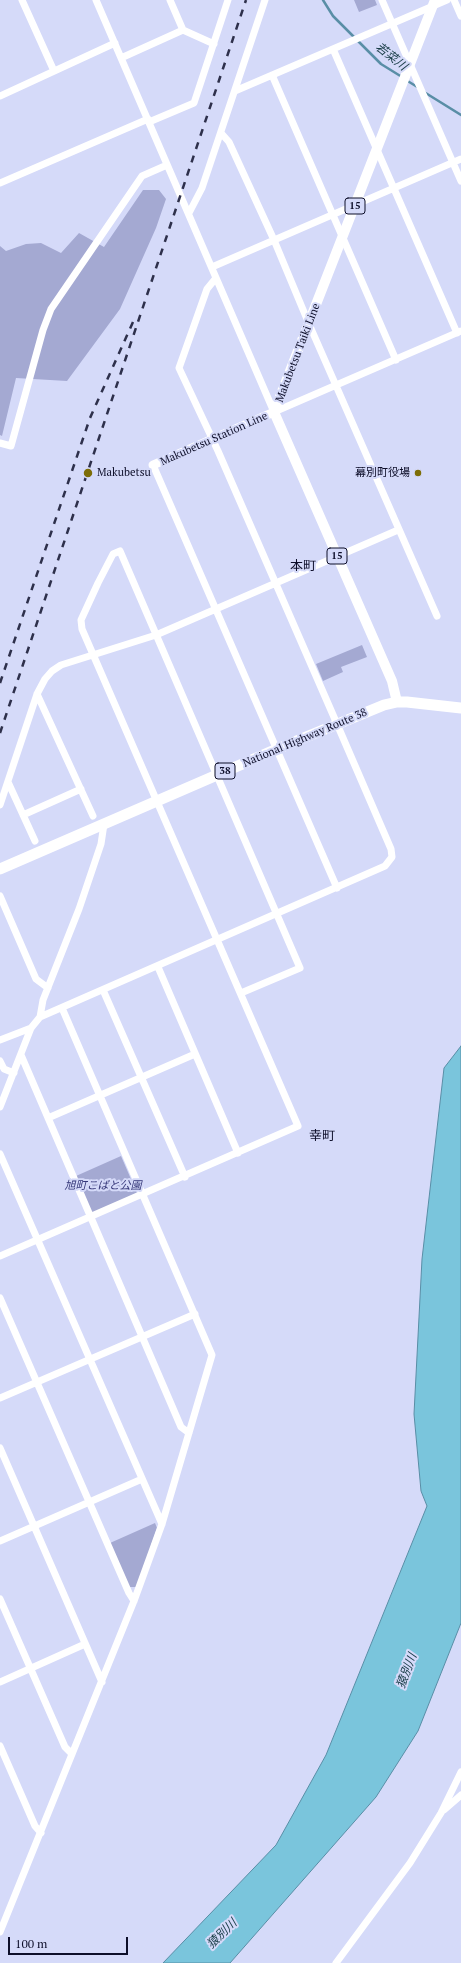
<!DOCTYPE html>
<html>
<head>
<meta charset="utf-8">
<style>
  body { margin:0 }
  #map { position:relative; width:461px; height:1963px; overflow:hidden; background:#d5daf9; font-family:"PT Serif",serif }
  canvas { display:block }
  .scale { position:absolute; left:8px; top:1937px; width:120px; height:18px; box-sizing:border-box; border:2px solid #0d0e29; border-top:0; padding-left:5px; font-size:12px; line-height:14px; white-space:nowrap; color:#0d0e29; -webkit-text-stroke:3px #d5daf9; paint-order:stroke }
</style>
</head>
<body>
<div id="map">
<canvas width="461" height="1963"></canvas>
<div class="scale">100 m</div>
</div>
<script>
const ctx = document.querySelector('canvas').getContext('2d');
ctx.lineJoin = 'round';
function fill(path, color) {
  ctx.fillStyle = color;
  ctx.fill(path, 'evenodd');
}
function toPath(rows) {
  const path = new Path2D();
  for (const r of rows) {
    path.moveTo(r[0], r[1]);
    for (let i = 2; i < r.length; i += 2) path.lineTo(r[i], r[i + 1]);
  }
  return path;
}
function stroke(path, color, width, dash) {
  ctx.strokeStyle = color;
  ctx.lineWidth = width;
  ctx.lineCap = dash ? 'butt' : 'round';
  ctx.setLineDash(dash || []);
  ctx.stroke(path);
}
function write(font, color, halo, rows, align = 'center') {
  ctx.font = font + ' "PT Serif","Noto Sans JP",serif';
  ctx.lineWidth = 4;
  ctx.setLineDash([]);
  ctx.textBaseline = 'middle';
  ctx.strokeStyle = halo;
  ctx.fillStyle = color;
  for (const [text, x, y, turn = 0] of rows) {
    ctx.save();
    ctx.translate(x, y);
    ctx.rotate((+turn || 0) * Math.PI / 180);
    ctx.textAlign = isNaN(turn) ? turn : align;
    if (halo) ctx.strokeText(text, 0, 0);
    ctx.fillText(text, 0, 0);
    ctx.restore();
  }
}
const green = toPath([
  [354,0,375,0,377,5,359,12],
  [143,190,159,190,166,199,156,228,120,309,67,381,16,378,2,436,0,435,0,246,6,251,26,244,41,243,61,253,79,233,104,247],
  [362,645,367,657,341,667,343,672,323,681,316,664],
  [121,1156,137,1193,92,1213,76,1176],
  [155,1523,157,1528,137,1587,128,1587,110,1543]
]);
const water = toPath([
  [461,1046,461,1623,418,1731,376,1797,230,1963,163,1963,276,1845,326,1755,427,1506,421,1491,414,1414,422,1259,444,1068,461,1046]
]);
const stream = toPath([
  [323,0,333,16,381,64,402,77],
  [406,80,419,88],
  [424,92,461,115]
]);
const minor = toPath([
  [22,0,54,71],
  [96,0,274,412,461,331],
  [170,0,183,30],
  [382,0,461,181],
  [454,0,461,16],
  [333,49,457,333],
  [121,58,183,30,214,44],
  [272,75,396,360],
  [235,91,447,0],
  [0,96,115,43],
  [149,122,194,103,228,0],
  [221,133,229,142,274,240,309,324,437,616],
  [0,183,148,119],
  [189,213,202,188,265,0],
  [212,267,461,159],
  [0,443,11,446,43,330,51,309,142,176,167,165],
  [153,465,337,888],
  [37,694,93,816],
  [8,782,35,841],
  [0,805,37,694,45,679,52,671,61,665,156,635,398,530],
  [23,815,81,789],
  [0,896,36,979,48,988],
  [158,967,238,1153],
  [103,990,185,1177],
  [40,1017,385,866,392,857,391,849,337,724,218,451,179,368,207,289,216,278],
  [0,1040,31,1028],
  [21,1055,181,1427,189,1433],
  [0,1061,4,1069,14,1073],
  [0,1107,31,1028,40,1017,43,1000,79,909,101,844,104,824],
  [48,1118,195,1054],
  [0,1154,162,1524],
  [0,1256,298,1126,82,629,81,620,98,583,113,554,120,551,300,968,241,993],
  [0,1298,129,1593,134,1601],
  [0,1398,195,1314],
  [0,1448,102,1682],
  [0,1541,142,1479],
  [0,1599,65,1747,72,1754],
  [0,1682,85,1644],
  [0,1746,35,1826,41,1833],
  [444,1810,461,1795],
  [0,1932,134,1601,162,1524,212,1355,62,1008],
  [336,1963,410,1863,441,1813,461,1772]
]);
const secondary = toPath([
  [153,465,274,412]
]);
const primary = toPath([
  [397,702,392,681,274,412,435,0]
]);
const trunk = toPath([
  [0,869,277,749,384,705,397,702,407,702,461,708]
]);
const rail = toPath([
  [0,683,90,418,133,322],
  [0,733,246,0]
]);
const markers = [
  [88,473,5,"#7d6d07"],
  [418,473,4,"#7d6d07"]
];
const shields = [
  [355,206,20],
  [337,556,20],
  [225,771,20]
];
const shieldNames = [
  ["15",355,206],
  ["15",337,556],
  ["38",225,771]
];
const streetNames = [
  ["Makubetsu Taiki Line",298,353,-69],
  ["Makubetsu Station Line",214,439,-24],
  ["National Highway Route 38",305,738,-23]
];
const poiNames = [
  ["Makubetsu",97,473],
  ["幕別町役場",410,473,"right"]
];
const parkNames = [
  ["旭町こばと公園",103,1186]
];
const waterNames = [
  ["若菜川",391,57,38],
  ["猿別川",407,1671,-69],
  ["猿別川",222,1934,-44]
];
const quarterNames = [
  ["本町",303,566],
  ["幸町",322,1136]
];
fill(green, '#a4a9d2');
fill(water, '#7ac5dc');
stroke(water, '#598ea6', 1);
stroke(stream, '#598ea6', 2.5);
stroke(minor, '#fff', 7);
stroke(secondary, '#fff', 9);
stroke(primary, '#fff', 10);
stroke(trunk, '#fff', 11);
stroke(rail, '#2e304b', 2.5, [7, 7]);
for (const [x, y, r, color] of markers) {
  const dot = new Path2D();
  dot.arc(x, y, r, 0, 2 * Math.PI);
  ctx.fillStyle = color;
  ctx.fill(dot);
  stroke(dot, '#d5daf9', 1.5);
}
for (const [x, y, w] of shields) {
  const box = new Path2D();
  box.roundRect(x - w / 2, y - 8, w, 16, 3);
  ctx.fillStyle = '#d5daf9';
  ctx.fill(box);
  stroke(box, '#0d0e29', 1);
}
write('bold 10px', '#0d0e29', null, shieldNames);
write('11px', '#0d0e29', '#d5daf9', streetNames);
write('11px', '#0d0e29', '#d5daf9', poiNames, 'left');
write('italic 11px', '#353779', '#d5daf9', parkNames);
write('italic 12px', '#173b45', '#d5daf9', waterNames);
write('13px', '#0d0e29', '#d5daf9', quarterNames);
</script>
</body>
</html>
